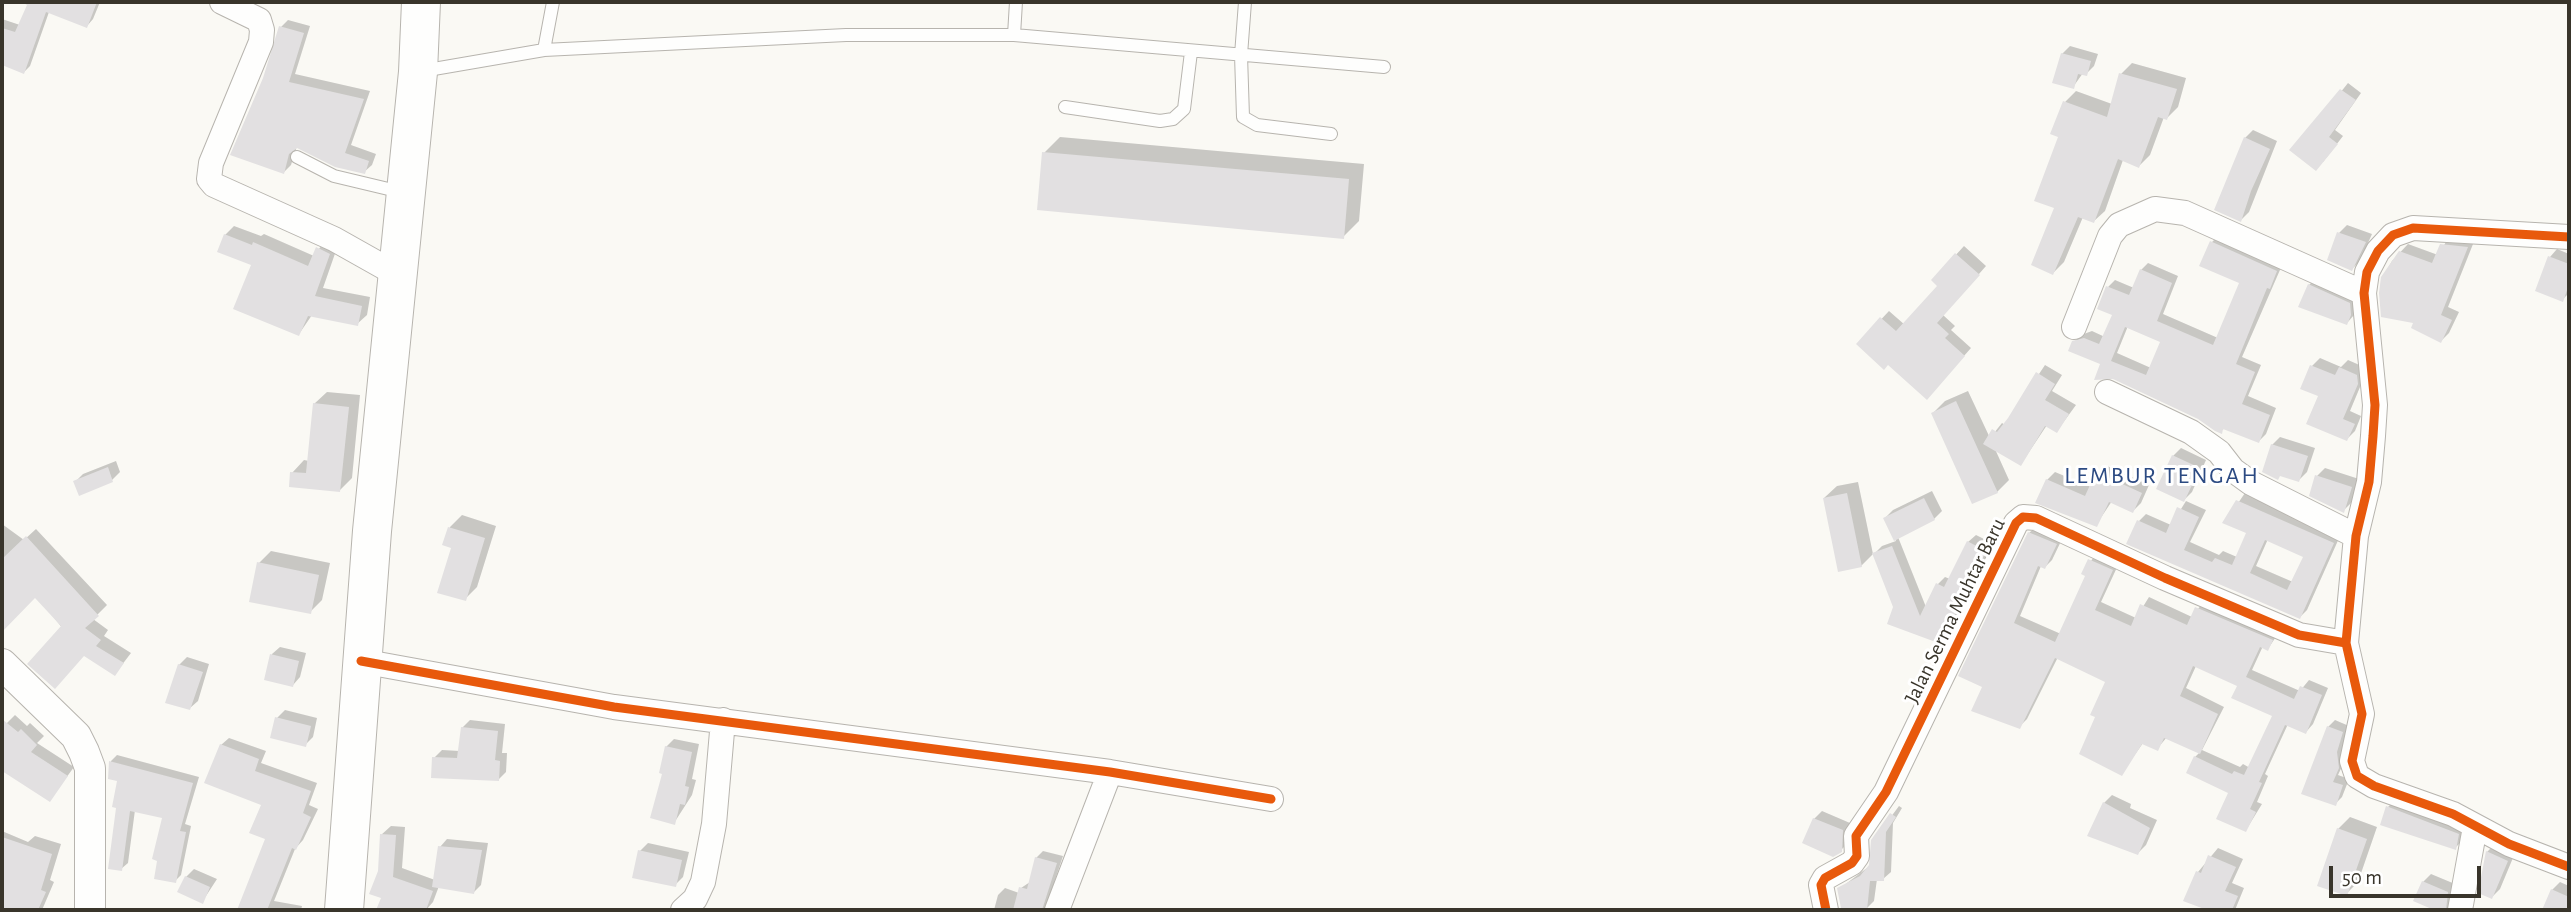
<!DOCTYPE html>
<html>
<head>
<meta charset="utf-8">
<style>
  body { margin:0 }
  #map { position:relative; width:2571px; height:912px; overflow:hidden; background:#faf9f4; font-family:"Alegreya Sans",sans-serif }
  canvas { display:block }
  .frame { position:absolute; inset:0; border:4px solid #39352b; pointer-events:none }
  .scale { position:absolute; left:2329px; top:866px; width:152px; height:32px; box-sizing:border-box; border:4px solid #39352b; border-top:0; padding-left:9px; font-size:21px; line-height:24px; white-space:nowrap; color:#39352b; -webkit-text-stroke:5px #fff; paint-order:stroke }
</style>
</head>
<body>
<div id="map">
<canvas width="2571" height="912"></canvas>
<div class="frame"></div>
<div class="scale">50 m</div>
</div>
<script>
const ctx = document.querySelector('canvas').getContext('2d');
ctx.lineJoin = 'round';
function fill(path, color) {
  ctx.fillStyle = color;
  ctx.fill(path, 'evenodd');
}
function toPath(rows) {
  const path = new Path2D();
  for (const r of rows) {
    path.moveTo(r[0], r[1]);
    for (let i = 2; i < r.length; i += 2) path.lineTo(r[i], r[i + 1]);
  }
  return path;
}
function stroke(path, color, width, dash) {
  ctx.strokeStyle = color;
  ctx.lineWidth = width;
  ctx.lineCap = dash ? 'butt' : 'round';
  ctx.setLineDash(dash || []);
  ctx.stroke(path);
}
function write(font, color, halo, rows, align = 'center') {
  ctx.font = font + ' "Alegreya Sans",sans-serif';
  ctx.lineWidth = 6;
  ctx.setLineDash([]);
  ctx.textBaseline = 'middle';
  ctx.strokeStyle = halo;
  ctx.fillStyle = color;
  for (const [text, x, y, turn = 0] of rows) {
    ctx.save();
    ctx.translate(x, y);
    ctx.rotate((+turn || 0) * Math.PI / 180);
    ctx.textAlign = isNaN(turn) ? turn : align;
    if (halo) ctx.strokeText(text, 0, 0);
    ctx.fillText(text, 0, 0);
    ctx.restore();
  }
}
const shadow = toPath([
  [29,2,100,2,93,19,87,26,49,12,30,66,24,72,2,61,2,19,20,25],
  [288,20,310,26,295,74,370,91,351,145,376,154,372,165,364,172,297,146,291,165,284,172,281,27],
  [2070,46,2098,54,2094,66,2086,74,2083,73,2073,87,2062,54],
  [2132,63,2186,78,2178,107,2167,118,2164,117,2150,155,2139,166,2123,160,2105,211,2094,221,2083,217,2064,262,2053,273,2060,136,2053,133,2065,102,2076,91,2112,104,2121,74],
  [2348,83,2361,93,2335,130,2343,136,2323,162,2320,118],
  [2253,130,2277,141,2249,212,2241,220,2245,138],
  [1060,137,1364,164,1359,221,1343,237,1044,153],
  [2347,225,2372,234,2360,261,2352,269,2339,233],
  [234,226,261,236,264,234,314,256,326,239,338,245,323,288,370,297,367,315,357,324,312,315,299,334,254,264,225,235],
  [2219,235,2283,263,2242,357,2261,365,2248,396,2276,408,2266,434,2259,441,2225,428,2221,431,2103,363,2074,342,2081,335,2092,331,2105,337,2114,314,2108,287,2115,280,2134,288,2141,270,2148,263,2178,276,2163,314,2218,338,2242,282,2202,265,2212,242],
  [2128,326,2163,341,2151,368,2117,353],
  [2449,237,2475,239,2448,307,2459,312,2449,333,2441,341,2416,321,2383,277,2392,261,2408,244,2438,255],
  [1964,246,1986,266,1943,315,1955,326,1951,330,1971,348,1934,390,1858,344,1889,311,1905,325,1940,286,1933,280],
  [2557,249,2569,254,2569,293,2562,300,2550,257],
  [2317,277,2357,295,2354,315,2347,323,2309,285],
  [2320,358,2341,367,2348,360,2364,367,2365,375,2350,411,2361,416,2355,431,2347,439,2320,395,2312,366],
  [2045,365,2062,375,2052,391,2076,405,2057,431,2047,425,2021,464,1995,449,2009,480,1997,492,1933,413,1945,401,1968,391,1990,438,2002,423,2005,425],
  [327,392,360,395,352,478,340,490,292,473,304,460,309,461,314,404],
  [2280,437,2315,448,2307,472,2299,480,2272,445],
  [2181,448,2206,460,2192,492,2184,500,2173,456],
  [116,461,120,472,112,480,80,494,75,482,83,474],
  [2105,465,2149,485,2141,503,2133,511,2112,501,2096,525,2047,480,2055,472,2091,487],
  [2325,468,2359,479,2351,503,2343,511,2317,476],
  [1858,482,1873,554,1861,566,1824,498,1837,486],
  [1932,491,1942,511,1934,519,1898,537,1926,607,1938,584,1945,577,1950,579,1968,542,1976,535,1992,543,1948,635,1940,642,1895,607,1874,554,1882,546,1896,541,1885,518,1893,510],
  [2245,493,2340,536,2307,610,2300,617,2129,543,2139,521,2146,514,2171,525,2186,501,2206,510,2190,542,2219,555,2223,551,2237,557,2248,533,2225,522],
  [2268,539,2305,556,2293,582,2256,566],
  [462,515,496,526,477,587,465,599,454,546,445,544,450,527],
  [2,524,24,540,36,529,107,605,93,619,108,630,104,636,131,653,115,674,84,654,35,595,4,628,2,626],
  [2037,526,2063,537,2052,560,2045,567,2041,566,2020,616,2061,634,2088,575,2083,573,2097,552,2119,563,2101,602,2136,618,2149,597,2192,617,2204,601,2279,632,2268,649,2263,646,2252,670,2300,691,2309,680,2328,688,2313,724,2306,732,2288,724,2265,774,2268,776,2257,802,2262,804,2246,830,2230,792,2195,757,2200,752,2167,737,2157,749,2143,743,2122,773,2098,716,2107,682,2058,657,2027,719,2019,727,1984,686,2029,533],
  [2196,666,2239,685,2274,716,2250,768,2243,764,2240,767,2202,750,2224,707,2186,688],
  [271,551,330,563,322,600,310,612,259,563],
  [280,647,306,653,300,677,293,685,266,679,272,654],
  [187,657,209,664,198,701,190,708,179,665],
  [285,710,317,718,313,737,305,745,277,718],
  [15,715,27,726,30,723,44,736,37,743,74,767,50,800,2,768,2,742,7,723],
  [470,720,505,724,502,753,507,753,506,772,498,780,434,758,442,750,460,751,462,728],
  [2335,720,2349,726,2343,744,2345,760,2338,775,2349,779,2342,797,2335,804,2303,793,2328,727],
  [229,738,266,751,261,763,317,783,309,805,318,809,303,840,295,849,274,901,302,906,301,910,238,910,267,838,263,804,221,745],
  [674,739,699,744,692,779,696,780,692,795,674,823,664,773,666,747],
  [117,755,199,777,185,824,191,826,181,875,175,881,164,817,135,810,128,863,121,869,120,780,109,777,111,761],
  [2112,795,2131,804,2130,808,2157,820,2146,845,2138,853,2104,803],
  [2396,799,2466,826,2463,840,2455,848,2388,807],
  [1899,806,1902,808,1893,823,1891,872,1883,879,1877,879,1874,901,1866,909,1839,889,1871,865,1873,841],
  [1822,811,1850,823,1849,842,1841,850,1814,819],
  [2350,817,2377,827,2358,882,2346,894,2338,829],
  [391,826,405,827,402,868,435,880,440,847,447,839,488,843,481,885,473,893,439,886,433,902,426,910,378,910,383,897,379,872,381,835],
  [2,831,28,842,35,836,61,844,50,880,54,882,42,910,2,910],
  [648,843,689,852,683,877,675,885,640,851],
  [2495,844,2515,853,2500,889,2492,897,2487,852],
  [2218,848,2243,859,2232,883,2244,888,2235,910,2209,910,2186,900,2198,872],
  [1043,851,1063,856,1045,910,994,910,998,895,1005,888,1019,893,1021,888,1030,882,1036,858],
  [194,869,217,879,204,899,186,877],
  [2431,874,2455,884,2449,910,2439,910,2415,900,2423,882],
  [2560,882,2569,886,2569,910,2544,910,2552,890]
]);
const building = toPath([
  [22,2,97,2,87,28,46,12,24,74,2,65,2,28,15,32,27,5],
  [279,26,304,33,289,82,364,99,345,153,369,161,365,174,335,167,297,148,289,154,284,174,230,155,263,78],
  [2061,53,2091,61,2087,76,2078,74,2074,89,2052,83],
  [2119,73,2177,89,2167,120,2158,117,2139,168,2118,159,2094,223,2078,217,2053,275,2031,265,2054,208,2034,201,2058,137,2050,134,2063,101,2107,117],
  [2340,89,2356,100,2329,137,2338,144,2316,171,2289,150],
  [2244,137,2270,149,2251,191,2241,222,2214,210],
  [1042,152,1349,179,1344,239,1037,210],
  [2337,232,2366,242,2352,271,2327,260],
  [224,234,252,245,253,242,308,266,316,247,330,254,315,296,362,306,358,326,308,316,299,336,233,309,251,265,217,252],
  [2210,241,2277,271,2270,289,2267,288,2236,364,2255,372,2242,404,2270,415,2259,443,2223,429,2222,434,2215,431,2198,419,2113,379,2094,380,2100,364,2068,351,2072,341,2084,338,2099,344,2112,315,2097,309,2106,286,2129,295,2140,269,2172,283,2157,321,2213,345,2239,283,2199,266],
  [2125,327,2160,342,2146,375,2111,361],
  [2440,244,2468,247,2441,315,2452,320,2441,343,2411,328,2413,323,2381,317,2379,293,2381,277,2399,251,2432,263],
  [1955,253,1980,275,1937,323,1949,334,1945,338,1965,356,1927,400,1888,365,1884,370,1856,344,1880,317,1896,331,1937,286,1931,280],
  [2548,256,2569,264,2569,284,2563,302,2535,291],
  [2308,284,2350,303,2351,315,2347,325,2298,307],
  [2310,365,2335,375,2339,367,2357,375,2358,384,2343,419,2355,424,2347,441,2306,424,2318,396,2300,389],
  [2036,372,2055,384,2045,400,2069,414,2057,433,2045,426,2021,466,1983,444,1992,429,1997,432,2008,418],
  [1956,401,1998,493,1972,504,1931,413],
  [313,403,349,407,340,492,289,487,290,472,306,473],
  [2271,444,2308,456,2299,482,2280,476,2278,480,2262,472],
  [2172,455,2200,468,2184,502,2156,489],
  [108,467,113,482,79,496,73,481],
  [2096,472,2142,493,2133,513,2109,502,2097,527,2035,503,2046,479,2085,496],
  [2315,475,2352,487,2344,513,2309,496],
  [1847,493,1862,567,1838,572,1823,498],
  [1924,498,1935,520,1894,541,1883,518],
  [2236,500,2334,543,2300,619,2126,544,2137,520,2166,533,2177,507,2199,517,2184,550,2212,562,2215,558,2232,565,2246,533,2222,523],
  [2265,540,2303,557,2287,590,2250,573],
  [448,527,485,538,466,601,437,593,451,548,442,545],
  [2028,532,2057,544,2045,569,2038,566,2014,623,2055,642,2085,576,2081,574,2088,559,2113,570,2095,610,2131,626,2140,604,2187,625,2195,607,2273,640,2268,651,2260,647,2246,677,2294,699,2300,686,2322,695,2306,734,2285,725,2259,782,2262,783,2250,809,2256,812,2246,832,2216,819,2228,793,2186,773,2194,756,2232,774,2234,771,2244,775,2272,716,2231,698,2237,686,2193,666,2180,696,2218,714,2200,754,2164,738,2158,751,2142,744,2122,776,2079,754,2095,717,2090,715,2105,682,2055,658,2020,729,1971,711,1982,687,1958,676],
  [26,536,99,616,85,628,101,640,96,646,124,663,115,676,84,656,55,689,27,664,61,626,35,598,2,632,2,559],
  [1967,541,1986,551,1941,644,1887,624,1893,607,1872,553,1892,546,1920,616,1936,583,1944,587],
  [257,562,319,575,311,614,249,602],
  [270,654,299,661,293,687,264,680],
  [178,664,203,672,190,710,165,703],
  [275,717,311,726,306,747,270,738],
  [2,719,18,732,21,729,37,745,31,752,68,776,50,802,2,771],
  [2327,726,2343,732,2337,752,2339,768,2333,782,2343,785,2336,806,2301,794],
  [461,727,498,731,495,760,500,761,499,781,431,778,432,757,457,758],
  [220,744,259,759,255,771,311,791,303,813,311,817,296,850,292,848,267,910,237,910,265,839,249,833,261,805,204,783],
  [665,746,692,752,685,786,689,787,685,805,680,804,675,825,650,818,662,774,659,773],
  [109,761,193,783,180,831,186,832,176,883,154,879,157,861,152,859,162,818,130,811,122,871,108,869,116,808,112,807,117,781,108,779],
  [2103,802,2150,828,2138,855,2087,836],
  [2386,806,2459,834,2456,850,2380,825],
  [1890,813,1896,817,1886,832,1884,881,1870,881,1867,910,1841,908,1837,888,1860,876,1869,865,1871,840],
  [1813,818,1843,830,1842,852,1833,857,1802,843],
  [2337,828,2367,839,2347,896,2317,886],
  [380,834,396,835,393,877,433,891,426,910,376,910,381,898,369,894,378,871],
  [2,837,52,854,41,890,46,892,38,910,2,910],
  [438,846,482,850,474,894,432,887],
  [638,850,682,860,676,887,632,878],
  [2486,851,2508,861,2492,899,2478,893],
  [2208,855,2236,867,2225,891,2238,896,2232,910,2207,910,2183,901,2196,871,2201,873],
  [1035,857,1057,863,1042,910,1013,910,1019,887,1027,889],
  [185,876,210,887,203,904,177,892],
  [2422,881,2448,892,2446,910,2434,910,2413,901],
  [2551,889,2569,897,2569,910,2542,910]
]);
const service = toPath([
  [1245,2,1241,55,1243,117,1257,125,1331,134],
  [1014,35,1016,2],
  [544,50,553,2],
  [422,71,544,50,846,35,1014,35,1384,67],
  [1065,107,1160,121,1173,119,1184,109,1191,52],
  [297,157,334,176,401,192]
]);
const minor = toPath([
  [222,2,259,20,262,30,261,42,211,163,209,179,214,185,334,239,398,275],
  [2569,237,2413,228,2393,235,2378,251,2367,272,2364,293,2375,405,2373,436,2369,482,2356,536,2346,643,2362,714,2352,761,2357,776,2374,786,2453,814,2509,844,2569,867],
  [2074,327,2110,236,2119,225,2155,209,2185,213,2364,293],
  [2107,392,2191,432,2219,452,2233,470,2251,483,2356,536],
  [361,661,614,707,1110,772,1271,799],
  [683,910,695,899,703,882,714,824,723,720],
  [1057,910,1110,772],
  [1826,910,1821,885,1825,878,1852,863,1857,856,1856,836,1886,792,2016,523,2023,517,2036,518,2165,578,2299,635,2346,643],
  [2460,910,2475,827]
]);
const tertiary = toPath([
  [2,664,76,736,84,752,90,768,90,910]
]);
const trunk = toPath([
  [344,910,372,531,418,72,421,2]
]);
const cycleway = toPath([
  [2569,237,2413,228,2393,235,2378,251,2367,272,2364,293,2375,405,2373,436,2369,482,2356,536,2346,643,2362,714,2352,761,2357,776,2374,786,2453,814,2509,844,2569,867],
  [361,661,614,707,1110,772,1271,799],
  [1826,910,1821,885,1825,878,1852,863,1857,856,1856,836,1886,792,2016,523,2023,517,2036,518,2165,578,2299,635,2346,643]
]);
const streetNames = [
  ["Jalan Serma Muhtar Baru",1955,611,-64]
];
const quarterNames = [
  ["LEMBUR TENGAH",2162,476]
];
fill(shadow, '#0003');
fill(building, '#e2e0e1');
stroke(service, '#b7b4ae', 14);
stroke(minor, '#b7b4ae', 26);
stroke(tertiary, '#b7b4ae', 32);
stroke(trunk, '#b7b4ae', 40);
stroke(service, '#fefefd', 12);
stroke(minor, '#fefefd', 24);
stroke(tertiary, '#fefefd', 30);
stroke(trunk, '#fefefd', 38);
stroke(cycleway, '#e8590c', 9);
write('21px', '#39352b', '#fff', streetNames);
ctx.letterSpacing = '2px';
write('24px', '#2c4a82', '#fff', quarterNames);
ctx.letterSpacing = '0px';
</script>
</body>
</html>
